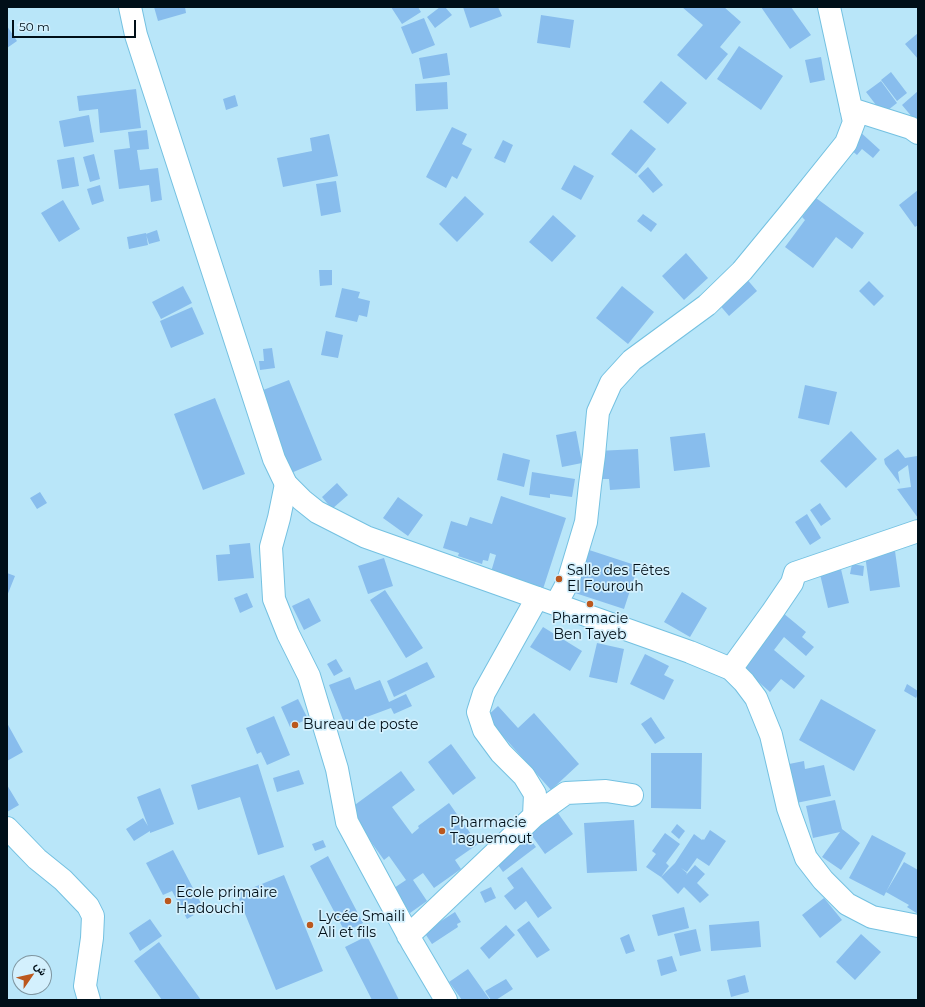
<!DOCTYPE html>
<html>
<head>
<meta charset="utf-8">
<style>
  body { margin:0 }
  #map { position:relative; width:925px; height:1007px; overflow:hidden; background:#b9e6f9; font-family:Montserrat,Vazirmatn,sans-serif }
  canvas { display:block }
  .frame { position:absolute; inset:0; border:8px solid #000f18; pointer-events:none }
  .north { position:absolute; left:12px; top:955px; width:40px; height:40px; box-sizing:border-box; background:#d3f0fd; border:1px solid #7f96a1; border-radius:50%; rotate:56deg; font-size:11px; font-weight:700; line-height:16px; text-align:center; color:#000f18 }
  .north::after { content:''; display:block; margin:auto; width:14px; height:18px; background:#bb581e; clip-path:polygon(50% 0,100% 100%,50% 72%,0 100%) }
  .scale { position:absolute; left:12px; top:20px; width:124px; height:18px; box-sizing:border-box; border:2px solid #000f18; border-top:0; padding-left:5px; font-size:12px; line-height:14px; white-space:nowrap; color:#000f18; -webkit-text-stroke:3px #d3f0fd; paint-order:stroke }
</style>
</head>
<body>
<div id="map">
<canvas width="925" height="1007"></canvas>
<div class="frame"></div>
<div class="north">ش</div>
<div class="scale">50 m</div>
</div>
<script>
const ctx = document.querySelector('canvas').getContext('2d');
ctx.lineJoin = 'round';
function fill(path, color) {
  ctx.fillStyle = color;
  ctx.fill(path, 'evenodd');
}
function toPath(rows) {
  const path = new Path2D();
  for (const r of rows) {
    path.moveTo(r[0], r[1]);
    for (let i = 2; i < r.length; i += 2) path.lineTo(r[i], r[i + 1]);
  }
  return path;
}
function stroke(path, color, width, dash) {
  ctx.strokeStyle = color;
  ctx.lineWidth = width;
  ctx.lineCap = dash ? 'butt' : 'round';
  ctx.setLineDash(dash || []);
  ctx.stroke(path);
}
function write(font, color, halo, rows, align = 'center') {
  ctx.font = font + ' Montserrat,sans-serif';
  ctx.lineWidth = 3.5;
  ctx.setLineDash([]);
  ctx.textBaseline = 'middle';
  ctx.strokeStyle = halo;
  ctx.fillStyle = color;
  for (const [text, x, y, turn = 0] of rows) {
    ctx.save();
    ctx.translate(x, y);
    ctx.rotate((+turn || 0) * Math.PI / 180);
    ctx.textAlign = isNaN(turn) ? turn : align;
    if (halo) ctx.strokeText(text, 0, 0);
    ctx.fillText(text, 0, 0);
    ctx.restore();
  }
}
const building = toPath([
  [154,7,185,7,186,13,158,21],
  [391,7,418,7,421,12,402,24],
  [440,7,445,7,452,15,435,28,427,17],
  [463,7,498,7,502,16,470,28],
  [682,7,724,7,741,22,720,47,728,54,706,80,677,55,703,25],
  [761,7,791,7,811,35,790,49],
  [541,15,574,20,570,48,537,43],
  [424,18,435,45,412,54,401,27],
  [7,26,17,41,7,48],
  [918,33,918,59,905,44],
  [739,46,783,76,761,110,717,79],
  [447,53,450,75,423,79,419,58],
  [821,57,825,80,810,83,805,60],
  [891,72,907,93,897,101,881,80],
  [661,81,687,103,668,124,643,102],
  [881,81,897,103,883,114,866,92],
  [447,82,448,109,416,111,415,84],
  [136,89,141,128,100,133,98,109,79,111,77,96],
  [918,91,918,124,902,105],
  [235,95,238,106,226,110,223,99],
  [89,115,94,142,64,147,59,121],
  [452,127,467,134,462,144,472,149,457,179,452,176,446,188,426,177],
  [631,129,656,149,636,174,611,154],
  [147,130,149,149,137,150,140,170,158,168,162,200,151,202,149,185,119,189,114,150,130,148,128,132],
  [858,130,880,150,873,158,862,149,857,155,845,145],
  [329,134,338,176,283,187,277,158,312,151,310,138],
  [503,140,513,145,505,163,494,158],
  [94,154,100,179,90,182,83,157],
  [74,157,79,186,62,189,57,160],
  [574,165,594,176,581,200,561,189],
  [648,167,663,185,653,193,638,176],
  [336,181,341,212,321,216,316,184],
  [100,185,104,201,92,205,87,189],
  [918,190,918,225,915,227,899,205],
  [465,196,484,214,457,242,439,224],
  [816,198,864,233,852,249,836,237,813,268,785,247,805,220,802,217],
  [63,200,80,229,59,242,41,213],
  [643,214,657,224,651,232,637,221],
  [553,215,576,236,552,262,529,242],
  [157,230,160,241,149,244,146,234],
  [146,233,148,245,129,249,127,237],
  [686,253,708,278,684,300,662,276],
  [319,270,332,270,332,285,320,286],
  [745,277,757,291,729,316,717,302],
  [869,281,884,296,874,306,859,291],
  [183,286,192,303,161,319,152,302],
  [622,286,654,312,628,344,596,318],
  [342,288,360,292,358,298,370,301,367,317,359,315,357,322,335,317],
  [192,307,204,334,171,348,160,321],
  [326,331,343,335,338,358,321,355],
  [272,348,275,368,260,370,259,361,264,361,263,349],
  [289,380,322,460,291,473,258,392],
  [805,385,837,392,829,425,798,418],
  [215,398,245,474,203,490,174,414],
  [576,431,582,463,562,467,556,435],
  [851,431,877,459,846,488,820,461],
  [705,433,710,467,674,471,670,437],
  [638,449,640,488,610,490,609,479,599,479,597,451],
  [898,449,905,458,917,456,918,457,918,518,897,489,911,487,908,465,898,472,900,484,885,464,884,459],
  [503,453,530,460,524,487,497,480],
  [532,472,575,479,572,497,550,494,550,498,529,495],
  [337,483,348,495,332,509,322,497],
  [40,492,47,503,37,509,30,498],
  [501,496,566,518,543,589,491,572,496,555,490,553,488,561,483,560,482,564,458,556,459,553,443,548,451,521,467,526,470,517,492,524],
  [398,497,423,515,408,536,383,518],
  [820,503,831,519,821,526,810,510],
  [807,514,821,538,810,545,795,522],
  [250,543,254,578,218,581,216,555,230,554,229,545],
  [580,547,638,566,624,609,566,590],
  [895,551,900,587,870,591,865,555],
  [384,558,393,586,368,594,358,566],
  [852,564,864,566,863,576,850,574],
  [840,565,849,603,828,608,819,570],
  [7,573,15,576,7,596],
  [385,590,423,648,406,658,370,600],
  [682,592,707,608,690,637,664,622],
  [247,593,253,607,240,613,234,598],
  [309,598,321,621,304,630,292,606],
  [783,613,806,632,802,637,814,647,806,656,784,637,774,650,805,676,794,689,781,679,770,692,739,665],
  [543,627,582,651,570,671,530,647],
  [597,643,624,649,617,683,589,677],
  [645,654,669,666,664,675,674,680,664,700,630,684],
  [336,659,343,671,334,676,327,664],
  [427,662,435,677,394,697,387,681],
  [350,677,355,690,380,680,389,702,406,694,412,706,394,714,391,708,345,725,329,685],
  [907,684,918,691,918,694,916,698,904,691],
  [298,699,308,719,290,727,281,707],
  [821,699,876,730,854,771,799,740],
  [498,706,518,728,534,713,579,764,551,790,486,717],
  [274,716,290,755,267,765,261,752,257,754,246,728],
  [651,717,665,738,655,744,641,724],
  [7,723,23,752,7,761],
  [451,744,476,778,453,795,428,762],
  [651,753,702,753,701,809,651,808],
  [804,761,805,769,824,765,831,796,796,803,789,764],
  [258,764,284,847,258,855,240,797,198,810,191,785],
  [299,770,304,784,277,792,273,778],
  [401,771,415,790,392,807,412,834,419,828,418,826,449,803,478,844,455,860,461,869,434,888,423,873,413,880,427,901,410,913,394,888,406,880,389,856,384,860,348,810],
  [7,785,19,805,7,812],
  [160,788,174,824,150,833,150,831,134,841,126,829,143,818,148,826,137,797],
  [835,800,842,829,860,843,841,870,822,857,840,832,813,838,806,806],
  [555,809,573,834,545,854,527,829],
  [634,820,637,871,587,873,584,823],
  [677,824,685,831,679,839,671,832],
  [710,830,726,841,709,866,697,858,687,872,681,868,687,873,686,875,695,865,705,874,697,883,689,875,709,895,700,903,684,887,678,894,661,877,646,867,656,854,652,851,665,833,680,844,666,863,669,866,661,877,675,863,694,834,702,840,703,839,704,840],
  [526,834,536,847,503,872,493,858],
  [872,835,906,853,884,896,849,878],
  [323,840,326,847,315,851,312,844],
  [173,850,204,909,187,919,172,891,163,895,146,863],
  [328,856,363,923,345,932,310,866],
  [904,862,918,870,918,914,907,907,909,905,886,892],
  [522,867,552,908,538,918,526,901,515,910,504,896,514,888,507,878],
  [284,875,323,971,276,990,237,894],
  [491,887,496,898,485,903,480,892],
  [824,898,842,920,820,938,802,915],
  [684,907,689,928,658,936,652,915],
  [455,912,461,922,457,924,458,927,432,944,424,932],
  [150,919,162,936,140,951,129,933],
  [529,921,550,950,537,958,517,930],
  [759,921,761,947,711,951,709,925],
  [506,925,515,935,489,959,480,948],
  [696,929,701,951,680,956,674,934],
  [629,934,635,951,626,954,620,938],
  [861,934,881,952,855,980,836,962],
  [367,936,399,1000,372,1000,345,947],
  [159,942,201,1000,162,1000,134,961],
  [672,956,677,971,661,976,657,960],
  [468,969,490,1000,462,1000,449,982],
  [745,975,749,992,731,997,727,980],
  [506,979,513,989,496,1000,491,1000,485,991]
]);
const minor = toPath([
  [851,109,911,128,918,133],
  [286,484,279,518,271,547,274,599,288,634,309,676,337,769,347,822,413,944,446,1000],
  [556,604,568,582,586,522,590,485,594,455,598,412,611,383,632,360,707,305,742,271,789,214,846,143,854,122,829,7],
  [731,669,773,611,792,583,795,573,918,531],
  [534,816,566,793,606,791,632,795],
  [7,828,37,859,63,880,88,906,93,916,92,938,85,986,89,1000],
  [408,936,534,816,535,794,524,776,501,753,484,730,478,712,484,693,537,598]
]);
const major = toPath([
  [130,7,136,35,274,459,286,484,302,500,317,512,366,537,690,652,731,669,744,682,756,698,771,735,788,808,806,858,823,880,847,904,872,917,918,926]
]);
const markers = [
  [559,579,4,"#bb581e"],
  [590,604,4,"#bb581e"],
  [295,725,4,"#bb581e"],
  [442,831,4,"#bb581e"],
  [168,901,4,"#bb581e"],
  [310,925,4,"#bb581e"]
];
const poiNames = [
  ["Salle des Fêtes",567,571],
  ["El Fourouh",567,587],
  ["Pharmacie",590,619,"center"],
  ["Ben Tayeb",590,635,"center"],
  ["Bureau de poste",303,725],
  ["Pharmacie",450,823],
  ["Taguemout",450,839],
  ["Ecole primaire",176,893],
  ["Hadouchi",176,909],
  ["Lycée Smaili",318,917],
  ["Ali et fils",318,933]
];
fill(building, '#88bded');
stroke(minor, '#74c1e1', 24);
stroke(major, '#74c1e1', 24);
stroke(minor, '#fff', 22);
stroke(major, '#fff', 22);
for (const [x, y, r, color] of markers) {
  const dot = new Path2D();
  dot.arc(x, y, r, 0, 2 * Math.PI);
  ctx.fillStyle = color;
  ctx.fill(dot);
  stroke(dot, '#d3f0fd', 1.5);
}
write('14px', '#000f18', '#d3f0fd', poiNames, 'left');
</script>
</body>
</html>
